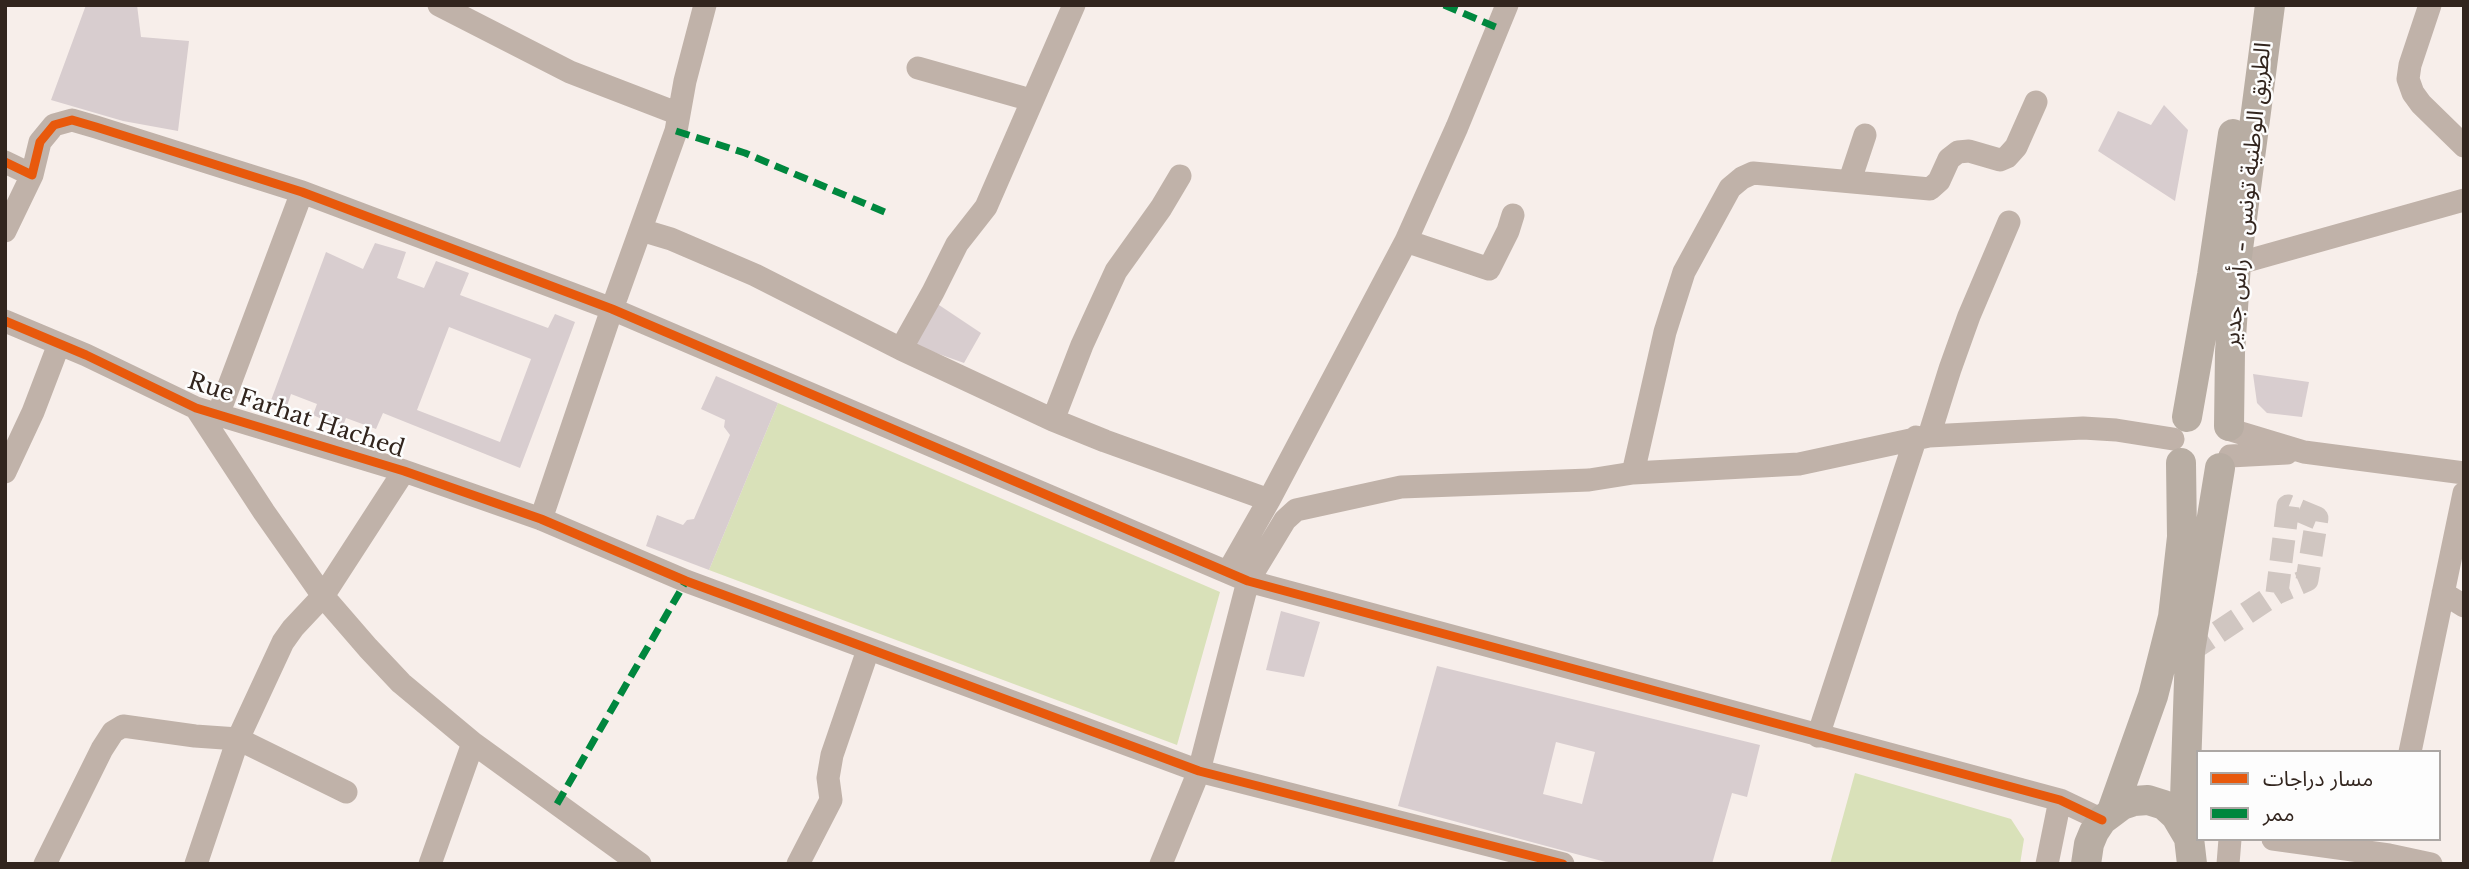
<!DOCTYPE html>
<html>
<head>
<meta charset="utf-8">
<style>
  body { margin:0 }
  #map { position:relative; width:2469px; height:869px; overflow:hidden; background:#f7eeea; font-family:"Libre Baskerville","Noto Sans Arabic",serif }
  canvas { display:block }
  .frame { position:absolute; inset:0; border:7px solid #32251e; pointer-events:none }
  .legend { position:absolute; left:2196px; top:750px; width:245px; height:91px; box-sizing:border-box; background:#fdfdfd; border:2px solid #aca7a4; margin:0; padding:9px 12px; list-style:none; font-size:21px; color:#32251e }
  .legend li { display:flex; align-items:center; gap:14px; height:35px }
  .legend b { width:35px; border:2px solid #aca7a4 }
</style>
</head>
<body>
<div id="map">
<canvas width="2469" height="869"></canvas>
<div class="frame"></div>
<ul class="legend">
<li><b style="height:9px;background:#e8590c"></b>مسار دراجات</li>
<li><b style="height:9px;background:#00873e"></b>ممر</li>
</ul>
</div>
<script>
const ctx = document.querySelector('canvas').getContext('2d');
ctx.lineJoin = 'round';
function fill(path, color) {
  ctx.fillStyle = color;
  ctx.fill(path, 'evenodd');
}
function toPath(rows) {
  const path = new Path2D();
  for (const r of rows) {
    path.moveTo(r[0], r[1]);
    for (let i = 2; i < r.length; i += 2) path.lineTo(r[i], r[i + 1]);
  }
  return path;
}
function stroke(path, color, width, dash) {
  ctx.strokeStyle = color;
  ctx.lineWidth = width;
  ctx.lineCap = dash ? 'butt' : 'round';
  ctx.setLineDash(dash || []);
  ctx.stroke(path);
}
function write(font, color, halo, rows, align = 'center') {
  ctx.font = font + ' "Libre Baskerville","Noto Sans Arabic",serif';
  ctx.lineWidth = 5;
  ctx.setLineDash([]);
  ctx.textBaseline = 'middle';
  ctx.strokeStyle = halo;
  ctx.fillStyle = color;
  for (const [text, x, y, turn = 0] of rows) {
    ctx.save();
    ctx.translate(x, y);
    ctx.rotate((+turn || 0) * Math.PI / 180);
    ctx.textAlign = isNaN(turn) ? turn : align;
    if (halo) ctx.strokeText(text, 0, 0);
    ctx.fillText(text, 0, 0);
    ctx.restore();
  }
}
const green = toPath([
  [778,403,1220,592,1177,745,709,570],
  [1855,773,2011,819,2024,839,2020,864,1830,864]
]);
const building = toPath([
  [86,5,137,5,141,37,189,41,178,131,123,121,51,100],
  [2164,105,2188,130,2175,201,2098,151,2118,111,2151,125],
  [375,243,406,252,397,278,424,288,436,261,469,273,460,295,548,328,555,314,575,322,520,468,383,413,376,429,346,418,342,428,313,415,317,404,291,394,286,409,270,403,326,252,363,269],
  [449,327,531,359,500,442,417,410],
  [933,301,981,333,964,363,911,344],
  [2253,374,2309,382,2302,417,2267,413,2257,403],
  [716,376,778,403,709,570,646,546,657,515,683,525,687,520,694,519,730,435,724,427,725,420,701,409],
  [1281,611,1320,622,1304,677,1266,670],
  [1437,666,1760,745,1747,797,1732,793,1712,864,1613,864,1398,806],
  [1556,742,1595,752,1582,804,1543,794]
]);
const minorTunnel = toPath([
  [2190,651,2277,593,2288,506,2317,518,2307,580,2277,593]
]);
const minor = toPath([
  [439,5,570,72,679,114],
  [2430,5,2410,65,2408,79,2413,93,2421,104,2464,146],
  [918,68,1031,100],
  [5,162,32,175,40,142,54,125,72,120,96,127,302,192,612,309,1248,581,2060,800,2102,820],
  [1850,180,1865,135],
  [641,230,671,239,755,275,901,349,1053,420,1105,441,1269,500],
  [5,231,32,175],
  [1406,241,1489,269,1508,231,1513,215],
  [2236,264,2464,200],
  [5,321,86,355,196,408,404,471,541,519,686,581,1199,771,1563,864],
  [901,349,933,292,957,244,986,207,1074,5],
  [196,408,264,512,323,596,368,648,401,683,473,743,640,864],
  [218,415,302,192],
  [1053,420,1082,345,1116,271,1161,208,1180,176],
  [2231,430,2304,452,2464,473],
  [1929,436,1950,369,1969,316,2009,222],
  [2230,456,2287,453],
  [5,472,33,412,59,344],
  [1633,473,1665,332,1684,272,1730,188,1742,178,1753,173,1930,189,1939,181,1949,159,1958,152,1969,151,2000,160,2007,157,2016,147,2036,102],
  [541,519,612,309,676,131,685,81,705,5],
  [1228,572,1269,500,1406,241,1457,127,1507,5],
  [2443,593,2464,606],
  [1818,736,1916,437],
  [2410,752,2464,493],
  [2273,839,2389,855,2431,864],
  [45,864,102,749,113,732,123,726,195,736,238,739,346,792],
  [196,864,238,739,283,642,293,628,323,596,404,471],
  [430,864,473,743],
  [798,864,831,800,828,778,832,755,868,650],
  [1161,864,1199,771,1248,581,1285,520,1296,510,1401,487,1589,480,1633,473,1799,464,1929,436,2083,428,2116,430,2173,439],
  [2047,864,2060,800],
  [2228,864,2230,839]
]);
const major = toPath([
  [2187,417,2212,275,2233,134],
  [2229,426,2230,352,2236,264,2270,5],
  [2112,811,2153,696,2173,617,2182,537,2181,463],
  [2184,828,2190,651,2220,468],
  [2086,864,2089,844,2094,832,2102,820,2122,805,2134,801,2148,800,2164,805,2176,816,2189,838,2192,864]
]);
const quiet = toPath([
  [1444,5,1498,28],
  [676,131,745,153,887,213],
  [557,804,686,581]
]);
const cycleway = toPath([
  [5,162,32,175,40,142,54,125,72,120,96,127,302,192,612,309,1248,581,2060,800,2102,820],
  [5,321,86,355,196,408,404,471,541,519,686,581,1199,771,1563,864]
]);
const streetNames = [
  ["الطريق الوطنية تونس - رأس جدير",2248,195,-84],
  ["Rue Farhat Hached",296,416,18]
];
fill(green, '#d9e1b9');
fill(building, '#d8cdcf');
stroke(minorTunnel, '#d0c6c1', 23, [23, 11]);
stroke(minor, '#c0b2a9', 23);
stroke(major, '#b8ada3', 30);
stroke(quiet, '#00873e', 7, [14, 7]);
stroke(cycleway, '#e8590c', 9);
write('23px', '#32251e', '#fdfdfd', streetNames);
</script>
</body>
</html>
